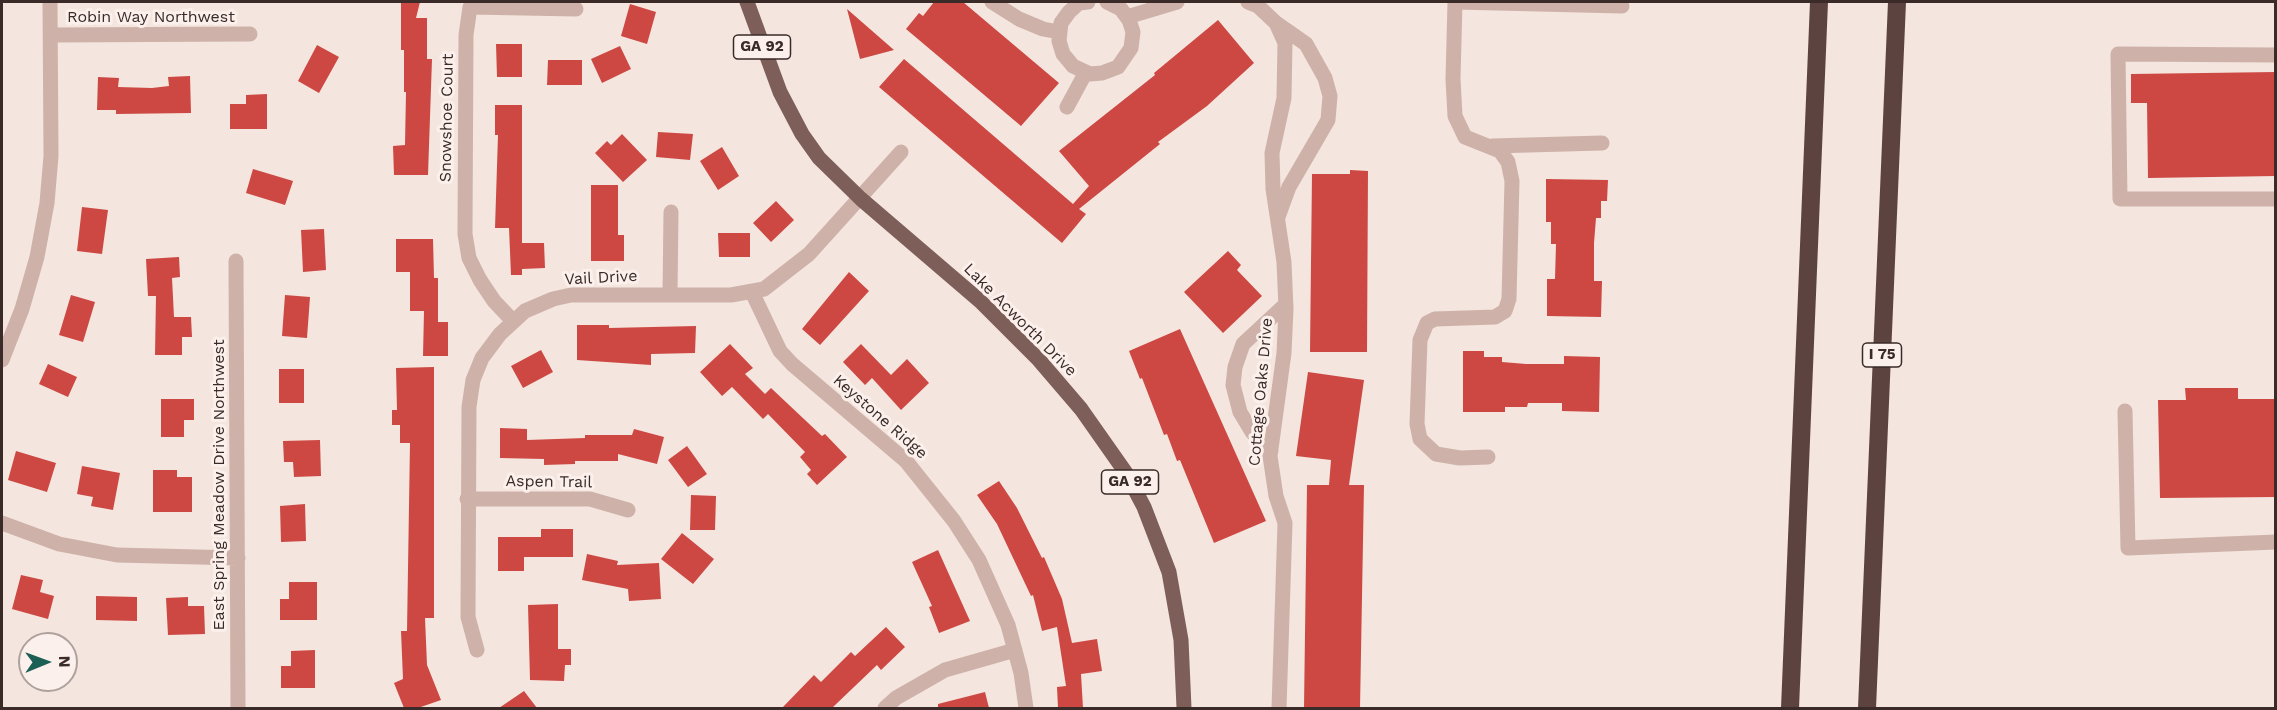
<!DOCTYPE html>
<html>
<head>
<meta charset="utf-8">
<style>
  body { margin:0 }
  #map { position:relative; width:2277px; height:710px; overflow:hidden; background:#f4e5de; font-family:"Work Sans",sans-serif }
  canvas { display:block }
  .frame { position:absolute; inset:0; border:3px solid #3a2b29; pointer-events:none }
  .north { position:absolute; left:18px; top:632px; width:60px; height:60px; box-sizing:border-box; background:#fbf0eb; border:2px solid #aea19d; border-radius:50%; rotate:89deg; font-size:16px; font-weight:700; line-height:24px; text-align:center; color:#3a2b29 }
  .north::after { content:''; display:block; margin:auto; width:21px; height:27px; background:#1b5f55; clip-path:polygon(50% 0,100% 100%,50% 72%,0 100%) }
</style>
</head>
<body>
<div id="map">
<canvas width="2277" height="710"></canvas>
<div class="frame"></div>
<div class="north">N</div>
</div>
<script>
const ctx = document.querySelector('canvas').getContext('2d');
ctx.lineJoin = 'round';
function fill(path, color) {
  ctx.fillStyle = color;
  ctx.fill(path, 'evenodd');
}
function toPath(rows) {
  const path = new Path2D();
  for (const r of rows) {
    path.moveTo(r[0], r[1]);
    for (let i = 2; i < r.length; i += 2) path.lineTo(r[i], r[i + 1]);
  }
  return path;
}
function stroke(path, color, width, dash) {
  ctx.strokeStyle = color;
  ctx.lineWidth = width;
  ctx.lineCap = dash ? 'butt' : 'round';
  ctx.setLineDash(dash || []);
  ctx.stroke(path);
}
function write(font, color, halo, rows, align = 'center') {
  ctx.font = font + ' "Work Sans",sans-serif';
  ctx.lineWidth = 6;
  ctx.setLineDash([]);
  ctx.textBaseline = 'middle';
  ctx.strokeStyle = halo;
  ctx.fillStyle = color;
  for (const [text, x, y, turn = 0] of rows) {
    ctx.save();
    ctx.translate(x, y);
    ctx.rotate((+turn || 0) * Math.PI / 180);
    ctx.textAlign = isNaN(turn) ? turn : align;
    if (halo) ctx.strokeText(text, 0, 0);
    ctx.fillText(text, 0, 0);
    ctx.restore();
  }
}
const building = toPath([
  [401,2,420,2,416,18,427,18,427,59,432,59,428,175,394,175,393,146,405,145,406,92,404,92,404,50,401,50],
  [934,2,963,2,1059,83,1021,126,906,29,919,13,923,16],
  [630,4,656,12,647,44,621,36],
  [847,9,894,50,860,59],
  [1218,20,1254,63,1207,106,1158,142,1160,144,1079,209,1086,214,1062,243,879,87,904,59,1073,204,1089,186,1059,151,1155,75,1154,73],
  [496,44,522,44,522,77,497,77],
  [317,45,339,57,319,93,298,81],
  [620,46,631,69,602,83,591,59],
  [548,60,582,60,582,85,547,85],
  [2276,72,2276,176,2148,178,2147,103,2131,103,2131,74],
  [190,76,191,113,116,114,116,110,97,110,98,77,119,78,118,87,152,88,169,86,168,77],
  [267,94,267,129,230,129,230,104,246,104,246,95],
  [495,105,522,105,522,243,544,243,545,268,522,269,522,275,511,275,509,228,495,228,498,135,495,135],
  [658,132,693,134,690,160,656,157],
  [622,134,647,160,623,182,595,153,607,141,611,145],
  [722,147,739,176,718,190,700,161],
  [253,169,293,181,285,205,246,193],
  [1350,170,1368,171,1367,352,1310,352,1312,174,1350,174],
  [1546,179,1608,180,1607,201,1601,201,1601,218,1596,218,1594,243,1594,281,1602,281,1601,317,1547,316,1547,279,1555,279,1556,244,1551,244,1551,222,1546,222],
  [591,185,618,185,618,235,624,235,624,261,591,261],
  [776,201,794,220,771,242,753,223],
  [82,207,108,210,102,254,77,251],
  [324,229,326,270,303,272,301,230],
  [718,233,750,233,750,257,719,257],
  [396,239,433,239,434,278,438,278,438,322,448,322,448,356,423,356,424,311,410,311,410,272,396,272],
  [1228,251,1241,265,1237,270,1262,296,1223,333,1184,292],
  [179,257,180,277,172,278,174,317,191,317,192,337,182,337,182,355,155,355,156,296,148,296,146,259],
  [849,272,869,291,820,345,802,329],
  [71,295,95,302,83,342,59,335],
  [285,295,310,297,307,338,282,336],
  [577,325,609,325,609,328,696,326,695,353,651,354,651,365,577,360],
  [1180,329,1266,521,1214,543,1180,460,1177,461,1167,434,1164,435,1142,378,1140,379,1129,351],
  [730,344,753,368,745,374,765,394,771,388,822,436,825,434,847,457,817,485,807,474,811,470,800,457,805,452,768,414,763,419,732,387,722,396,700,372],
  [861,344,891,375,907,359,929,383,901,410,872,378,865,385,843,362],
  [541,350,553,372,523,388,511,366],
  [1463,351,1484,351,1484,357,1502,357,1502,362,1526,364,1564,364,1564,356,1600,357,1599,412,1562,411,1562,403,1528,403,1527,407,1505,407,1505,412,1463,412],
  [48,364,77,377,68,397,39,384],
  [434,367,434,618,425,618,427,665,441,700,418,708,404,708,394,683,403,679,401,631,407,631,410,443,400,443,400,425,392,425,392,410,397,410,396,368],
  [279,369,304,369,304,403,279,403],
  [1308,372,1364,380,1349,485,1364,485,1360,708,1304,708,1307,485,1329,485,1331,460,1296,456],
  [2185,388,2238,388,2238,399,2276,399,2276,497,2160,498,2158,400,2186,400],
  [161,399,194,399,194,420,184,420,184,437,161,437],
  [500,428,527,429,527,440,585,438,585,435,632,435,634,429,664,437,657,464,618,454,618,461,575,461,575,464,544,465,544,459,500,458],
  [320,440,321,476,294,477,293,462,284,462,283,441],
  [687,446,707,474,688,487,668,460],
  [16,451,56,463,47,492,8,480],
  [82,466,120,473,113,510,91,506,93,497,77,494],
  [153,470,177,470,177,477,192,477,192,512,153,512],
  [999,481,1017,508,1042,558,1044,557,1062,599,1072,643,1097,639,1102,671,1081,674,1083,708,1058,708,1057,687,1066,686,1057,627,1042,631,1033,595,1031,596,997,524,977,495],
  [691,495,716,496,715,530,690,530],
  [305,504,306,541,281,542,280,506],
  [541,529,573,529,573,557,524,557,524,571,498,571,498,537,541,537],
  [682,533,714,559,693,584,661,559],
  [938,550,970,621,939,633,929,607,932,606,912,562],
  [587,554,618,561,617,565,659,563,661,599,629,601,628,589,582,580],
  [21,575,43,580,40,592,54,596,48,619,12,609],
  [289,582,317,582,317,620,280,620,280,599,289,599],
  [96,596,137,597,137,621,96,620],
  [188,597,188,606,204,606,205,634,168,635,166,598],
  [558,604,558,649,571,649,571,665,565,665,564,681,530,680,528,605],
  [886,627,905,647,881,670,877,665,832,708,782,708,814,675,821,682,851,652,855,656],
  [315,650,315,688,281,688,281,666,291,666,291,651],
  [524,691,537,708,499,708],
  [985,692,989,708,938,708,938,704]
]);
const minor = toPath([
  [992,2,1019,19,1043,29,1059,32],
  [1088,2,1079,3,1069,12,1061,23,1059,41,1063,54,1073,66,1090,74,1102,73,1118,67,1131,48,1133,32,1129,20,1121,9,1107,2],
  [1248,2,1258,6,1276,23,1285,43,1284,98,1272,153,1273,189,1284,262,1286,309,1284,353,1270,456,1276,496,1285,523,1279,708],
  [1455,2,1453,79,1455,116,1465,137,1500,151,1508,162,1512,181,1509,299,1505,311,1495,317,1435,319,1427,323,1420,340,1417,424,1420,439,1436,454,1460,458,1488,457],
  [1455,2,1622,6],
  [1127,17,1177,2],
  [1276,23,1306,44,1325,78,1330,96,1328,120,1289,187,1278,217],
  [51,35,250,34],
  [2276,55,2118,54,2120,199,2276,199],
  [1067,107,1086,72],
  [1492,146,1602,143],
  [236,261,238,708],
  [752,292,780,351,792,364,906,461,954,521,979,560,1008,625,1021,673,1026,708],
  [670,294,671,212],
  [512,320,494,301,480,280,469,258,465,234,466,35,470,7,576,9],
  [2,360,22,309,37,257,47,203,51,156,50,2],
  [2125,411,2128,548,2276,542],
  [1271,451,1252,432,1240,412,1233,385,1235,367,1243,344,1285,305],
  [467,499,590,499,628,510],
  [2,523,59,544,117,555,238,558],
  [477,650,468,617,469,407,473,380,482,358,500,334,525,311,553,299,571,295,731,295,764,289,809,254,901,152],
  [885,708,896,698,945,670,1015,650]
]);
const major = toPath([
  [747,2,780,92,802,134,819,158,861,199,980,301,1039,360,1081,409,1126,473,1144,507,1169,572,1181,640,1184,708]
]);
const highway = toPath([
  [1790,708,1819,2],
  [1867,708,1897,2]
]);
const shields = [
  [762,47,57],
  [1882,355,39],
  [1130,482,57]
];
const shieldNames = [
  ["GA 92",762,47],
  ["I 75",1882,355],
  ["GA 92",1130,482]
];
const streetNames = [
  ["Robin Way Northwest",151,17],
  ["Snowshoe Court",447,118,-89],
  ["Vail Drive",601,278,-3],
  ["Lake Acworth Drive",1020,320,45],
  ["Cottage Oaks Drive",1261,392,-85],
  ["Keystone Ridge",880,417,41],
  ["Aspen Trail",549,482,1],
  ["East Spring Meadow Drive Northwest",219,485,-90]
];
fill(building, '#cd4843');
stroke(minor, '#ceb2a9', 15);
stroke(major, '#7d5e59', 15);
stroke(highway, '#5c4340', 18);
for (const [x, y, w] of shields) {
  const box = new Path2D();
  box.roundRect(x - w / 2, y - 12, w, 24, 4.5);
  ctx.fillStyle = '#fbf0eb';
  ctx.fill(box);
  stroke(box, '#3a2b29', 1.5);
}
write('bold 15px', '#3a2b29', null, shieldNames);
write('16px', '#3a2b29', '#fbf0eb', streetNames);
</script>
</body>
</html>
